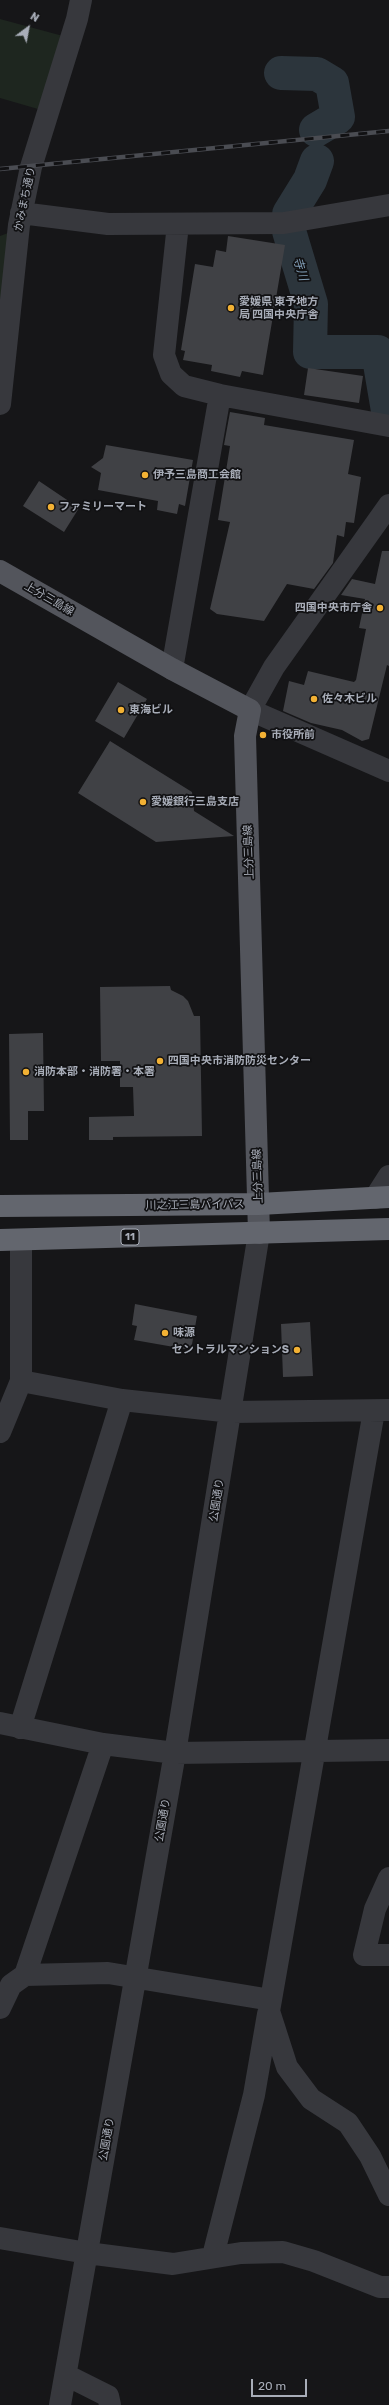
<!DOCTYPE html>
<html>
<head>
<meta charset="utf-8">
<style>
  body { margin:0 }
  #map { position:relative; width:389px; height:2405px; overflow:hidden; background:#161618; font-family:Rubik,sans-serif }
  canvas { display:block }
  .north { position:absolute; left:8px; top:8px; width:40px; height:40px; -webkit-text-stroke:3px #111113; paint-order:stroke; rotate:32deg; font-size:11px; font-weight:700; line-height:16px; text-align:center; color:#a8adb8 }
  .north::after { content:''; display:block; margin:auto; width:14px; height:18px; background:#a8adb8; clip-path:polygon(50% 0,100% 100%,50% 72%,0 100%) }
  .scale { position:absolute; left:251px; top:2379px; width:56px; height:18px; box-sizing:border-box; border:2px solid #a8adb8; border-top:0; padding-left:5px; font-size:12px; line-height:14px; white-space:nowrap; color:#a8adb8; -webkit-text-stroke:3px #111113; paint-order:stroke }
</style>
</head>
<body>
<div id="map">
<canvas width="389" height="2405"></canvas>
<div class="north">N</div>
<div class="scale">20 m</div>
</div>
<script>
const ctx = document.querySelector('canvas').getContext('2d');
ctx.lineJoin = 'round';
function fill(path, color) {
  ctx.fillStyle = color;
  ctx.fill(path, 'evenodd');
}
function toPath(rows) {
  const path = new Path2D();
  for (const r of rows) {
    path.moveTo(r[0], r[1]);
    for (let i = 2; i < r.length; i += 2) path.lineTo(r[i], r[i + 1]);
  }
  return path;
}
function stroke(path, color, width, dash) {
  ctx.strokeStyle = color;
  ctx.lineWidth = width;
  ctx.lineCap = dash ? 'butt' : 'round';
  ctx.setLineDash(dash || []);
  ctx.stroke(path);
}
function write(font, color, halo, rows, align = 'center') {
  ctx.font = font + ' Rubik,"Noto Sans JP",sans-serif';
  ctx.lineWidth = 3.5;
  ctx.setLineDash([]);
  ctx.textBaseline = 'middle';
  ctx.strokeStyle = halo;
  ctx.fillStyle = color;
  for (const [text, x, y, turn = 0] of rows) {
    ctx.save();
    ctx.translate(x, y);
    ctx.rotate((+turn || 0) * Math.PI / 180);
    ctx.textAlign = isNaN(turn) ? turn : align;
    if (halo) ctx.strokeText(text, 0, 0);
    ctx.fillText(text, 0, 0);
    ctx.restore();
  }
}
const green = toPath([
  [0,19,63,36,38,109,0,98],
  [11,232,0,343,0,236]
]);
const river = toPath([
  [281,73,317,74,332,83,338,117,316,130],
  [317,161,310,180,289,214,289,231,311,304,310,352,378,352,388,411]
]);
const building = toPath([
  [228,236,285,245,263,375,242,371,240,377,211,371,212,365,183,360,185,351,181,350,195,264,213,267,216,250,226,252],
  [308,368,363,376,359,403,304,395],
  [230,412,265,418,264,425,354,440,348,474,361,477,354,523,346,522,344,537,337,535,333,563,314,589,287,584,264,621,217,614,210,609,230,522,218,520,230,446,224,445],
  [106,445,193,460,185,506,179,504,177,514,157,510,158,501,98,490,101,473,91,467,103,458],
  [39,481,79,508,64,532,23,506],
  [382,551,389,551,389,666,387,665,369,739,362,741,342,730,311,723,283,711,289,681,304,685,308,671,354,682,356,680,366,629,359,628,365,599,341,595,352,579,375,584],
  [118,682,147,699,124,738,95,721],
  [110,741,192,792,194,811,234,836,156,842,78,793],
  [170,986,171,990,183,996,188,1001,194,1016,200,1016,202,1136,113,1137,113,1140,89,1140,89,1117,134,1116,133,1087,120,1087,120,1061,101,1061,100,987],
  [43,1033,44,1111,28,1111,28,1140,10,1140,9,1034],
  [135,1304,197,1316,191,1350,134,1340,137,1326,132,1325],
  [310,1322,313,1376,283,1377,281,1324]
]);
const minor = toPath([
  [21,213,108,224,284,223,389,205],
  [178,224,164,355,171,374,184,386,220,395,389,426],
  [0,404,19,225,31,167,77,19,81,0],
  [389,505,274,667,250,710,389,771],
  [172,669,220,395],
  [375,1198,389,1176],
  [21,1381,122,1400,232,1412,388,1410],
  [374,1411,269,2011,287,2067,311,2099,348,2123,370,2156,389,2195],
  [0,1432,21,1381,21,1240],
  [0,1723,103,1744,175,1753,389,1750],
  [20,1728,122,1400],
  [389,1878,375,1909,364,1955,389,1955],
  [25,1975,103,1744],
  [0,2008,11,1985,25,1975,108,1973,271,2000],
  [0,2238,87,2253,173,2264,241,2253,283,2252,314,2261,380,2287,389,2287],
  [213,2256,254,2095,268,2014],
  [66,2375,108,2396,110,2405],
  [60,2405,175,1753,259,1233]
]);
const major = toPath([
  [0,571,172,669,250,710,245,736,259,1233]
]);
const highway = toPath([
  [0,1206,259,1204,389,1197],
  [0,1240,389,1229]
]);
const rail = toPath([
  [0,169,389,131]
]);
const markers = [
  [231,308,4,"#f2b134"],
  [145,475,4,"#f2b134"],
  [51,507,4,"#f2b134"],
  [380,608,4,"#f2b134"],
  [314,699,4,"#f2b134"],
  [121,710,4,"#f2b134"],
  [263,735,4,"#f2b134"],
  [143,802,4,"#f2b134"],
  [160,1061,4,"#f2b134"],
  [26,1072,4,"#f2b134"],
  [165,1333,4,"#f2b134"],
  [297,1350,4,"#f2b134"]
];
const shields = [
  [130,1237,18]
];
const shieldNames = [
  ["11",130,1237]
];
const streetNames = [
  ["かみまち通り",25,199,-78],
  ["上分三島線",49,599,30],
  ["上分三島線",249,852,-92],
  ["上分三島線",258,1176,-92],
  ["川之江三島バイパス",195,1205,-1],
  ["公園通り",217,1500,-81],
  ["公園通り",163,1820,-80],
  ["公園通り",107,2139,-80]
];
const poiNames = [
  ["愛媛県 東予地方",239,302],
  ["局 四国中央庁舎",239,315],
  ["伊予三島商工会館",153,475],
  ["ファミリーマート",59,507],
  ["四国中央市庁舎",372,608,"right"],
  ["佐々木ビル",322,699],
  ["東海ビル",129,710],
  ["市役所前",271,735],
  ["愛媛銀行三島支店",151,802],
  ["四国中央市消防防災センター",168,1061],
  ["消防本部・消防署・本署",34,1072],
  ["味源",173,1333],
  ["セントラルマンションS",289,1350,"right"]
];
const waterNames = [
  ["寺川",300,269,73]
];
fill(green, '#1e261f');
stroke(river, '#2c353c', 34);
fill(building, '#404145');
stroke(minor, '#37383d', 22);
stroke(major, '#53555c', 22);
stroke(highway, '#63666e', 22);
stroke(rail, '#4a4c52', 4.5);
stroke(rail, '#111113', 3, [9]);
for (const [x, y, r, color] of markers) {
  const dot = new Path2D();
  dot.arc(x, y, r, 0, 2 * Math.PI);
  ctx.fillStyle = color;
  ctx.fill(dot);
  stroke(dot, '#111113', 1.5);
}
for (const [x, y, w] of shields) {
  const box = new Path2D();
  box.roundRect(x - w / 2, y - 8, w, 16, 3);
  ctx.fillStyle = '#111113';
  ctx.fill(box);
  stroke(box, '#a8adb8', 1);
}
write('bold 10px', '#a8adb8', null, shieldNames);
write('11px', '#a8adb8', '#111113', streetNames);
write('bold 11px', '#a8adb8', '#111113', poiNames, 'left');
write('italic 12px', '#7f9bb3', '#111113', waterNames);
</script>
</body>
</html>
